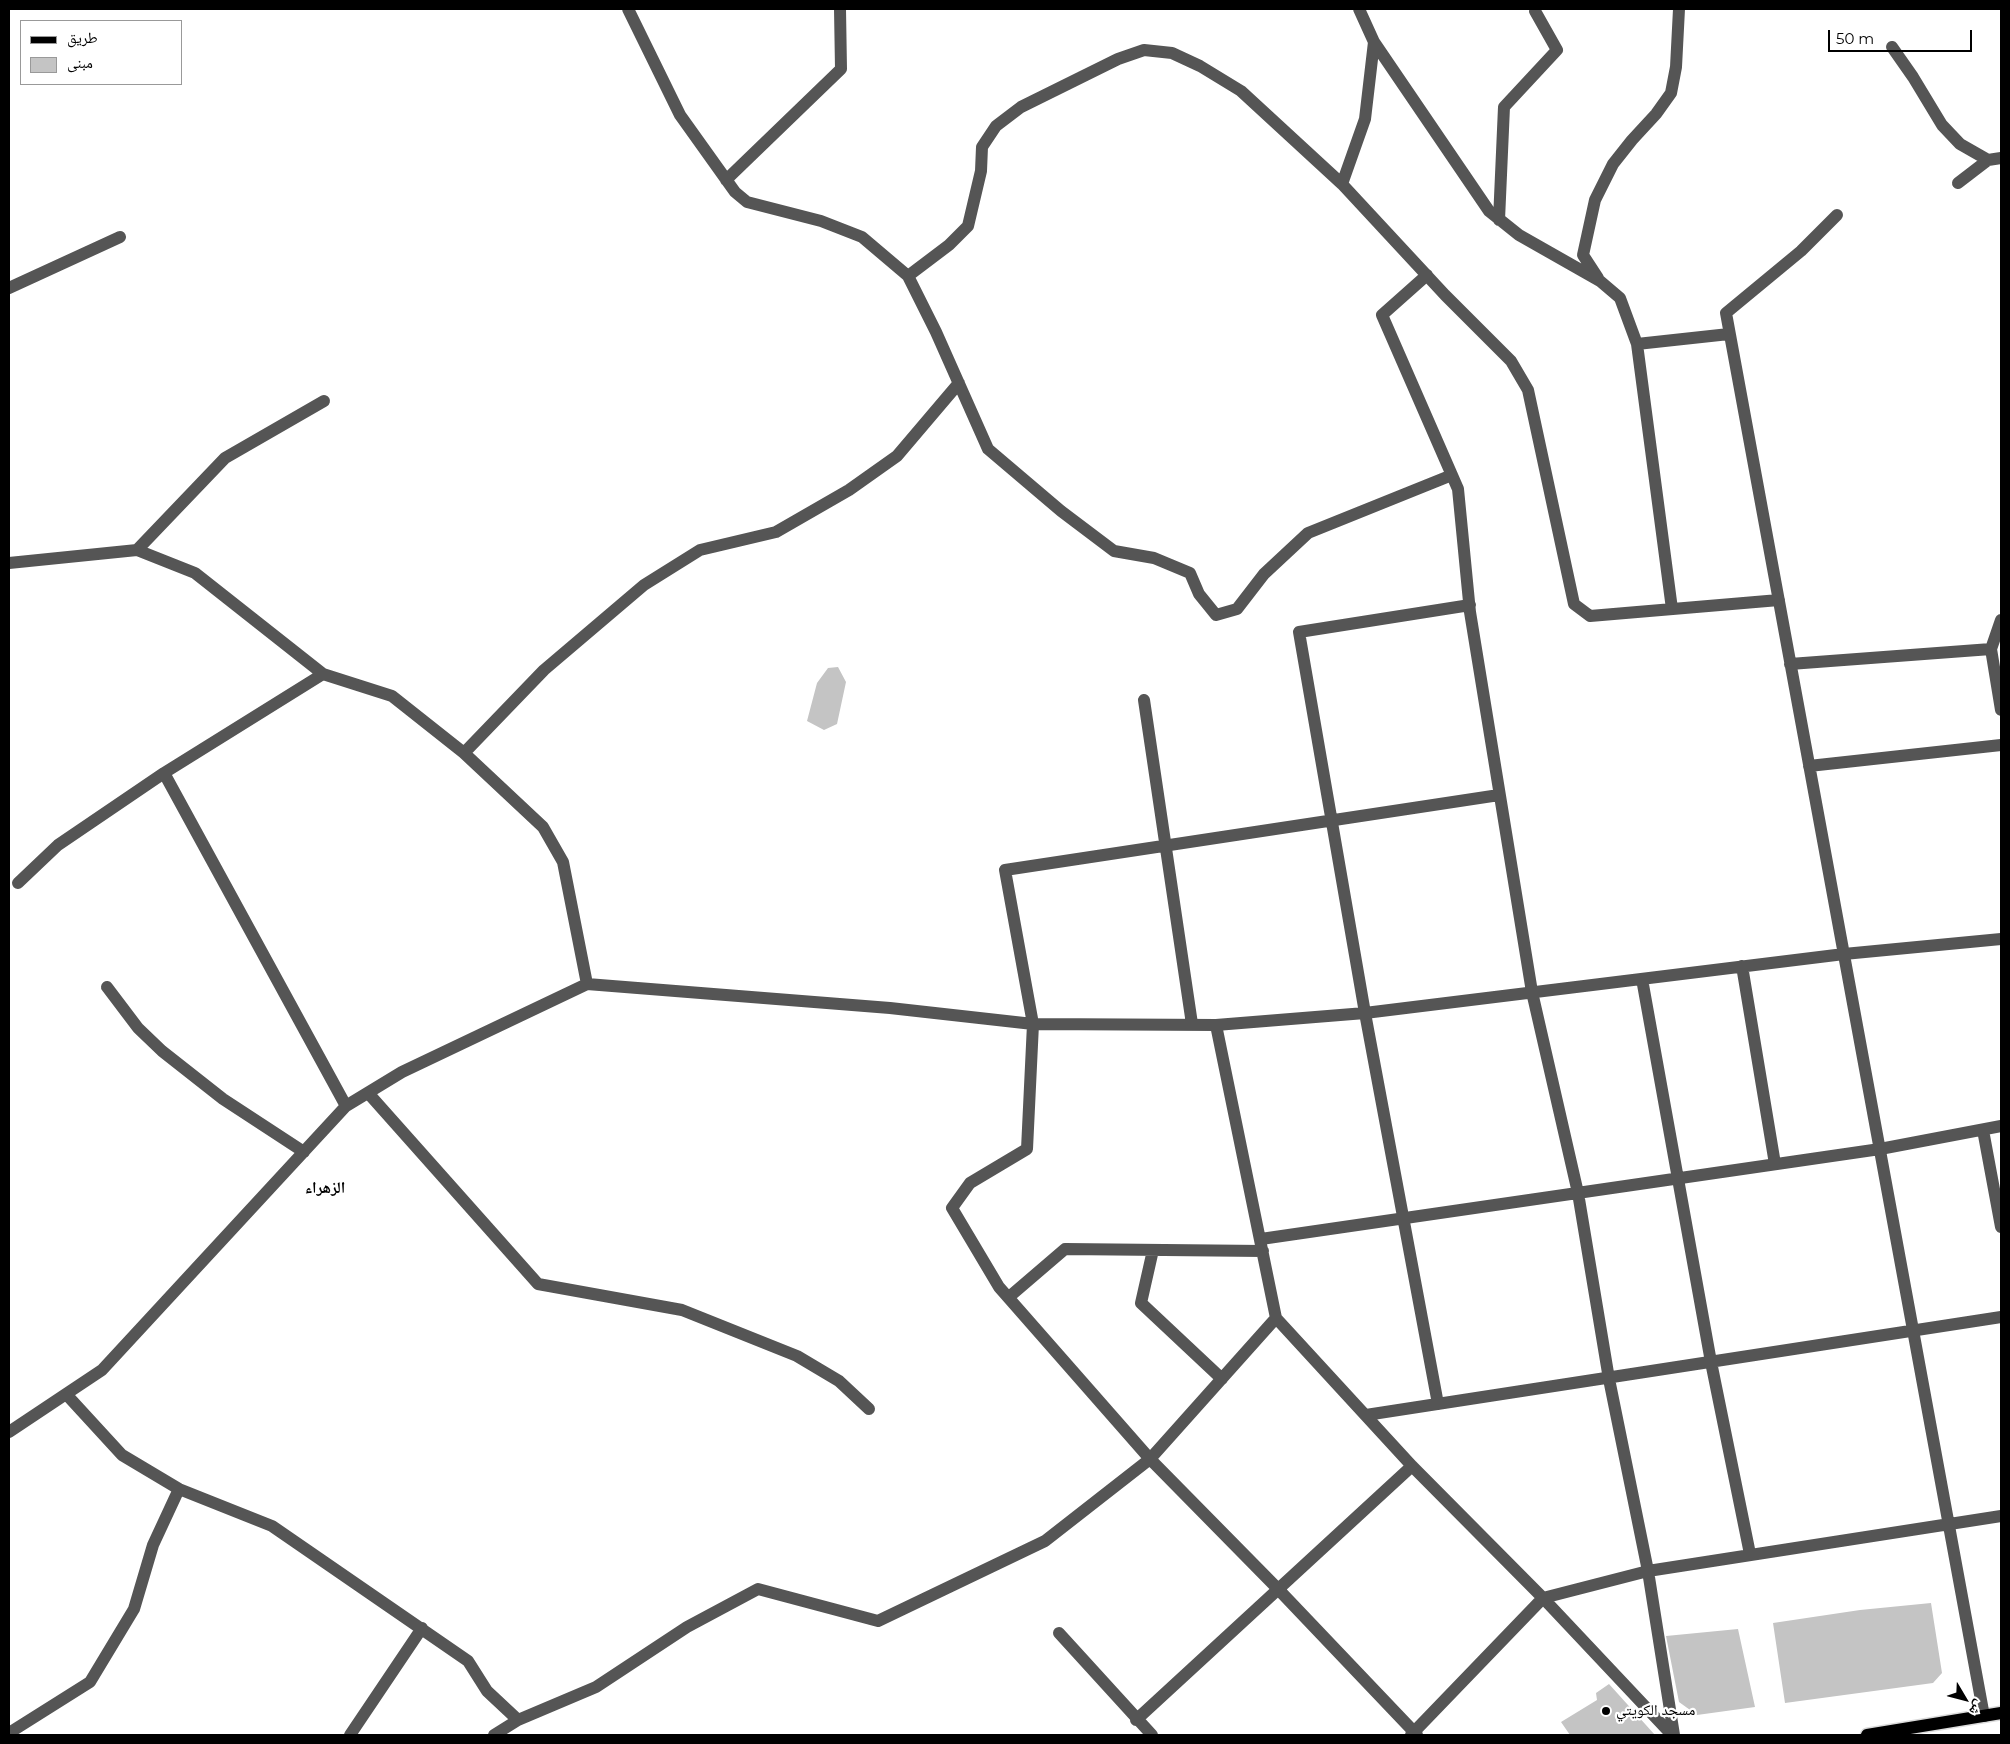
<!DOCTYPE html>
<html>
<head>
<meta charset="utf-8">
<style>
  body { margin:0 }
  #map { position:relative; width:2010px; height:1744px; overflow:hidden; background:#fff; font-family:Montserrat,"Noto Naskh Arabic",sans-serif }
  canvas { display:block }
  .frame { position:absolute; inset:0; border:10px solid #000; pointer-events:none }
  .legend { position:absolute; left:20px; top:20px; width:162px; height:65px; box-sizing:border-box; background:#fff; border:1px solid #999; margin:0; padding:6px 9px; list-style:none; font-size:15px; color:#000 }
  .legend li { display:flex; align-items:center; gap:10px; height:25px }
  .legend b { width:25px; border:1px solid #999 }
  .north { position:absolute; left:1940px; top:1674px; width:50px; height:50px; -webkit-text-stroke:4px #fff; paint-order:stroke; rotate:127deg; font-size:14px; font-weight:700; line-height:20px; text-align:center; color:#000 }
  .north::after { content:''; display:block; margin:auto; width:18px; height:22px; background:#000; clip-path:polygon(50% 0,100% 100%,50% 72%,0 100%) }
  .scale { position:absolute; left:1828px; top:30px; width:144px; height:22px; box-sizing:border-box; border:2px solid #000; border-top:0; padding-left:6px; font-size:15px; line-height:18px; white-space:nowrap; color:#000; -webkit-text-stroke:4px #fff; paint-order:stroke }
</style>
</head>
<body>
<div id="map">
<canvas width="2010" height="1744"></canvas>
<div class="frame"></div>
<ul class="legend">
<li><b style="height:6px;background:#000"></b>طريق</li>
<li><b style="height:14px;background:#c4c4c4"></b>مبنى</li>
</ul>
<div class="north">ش</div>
<div class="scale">50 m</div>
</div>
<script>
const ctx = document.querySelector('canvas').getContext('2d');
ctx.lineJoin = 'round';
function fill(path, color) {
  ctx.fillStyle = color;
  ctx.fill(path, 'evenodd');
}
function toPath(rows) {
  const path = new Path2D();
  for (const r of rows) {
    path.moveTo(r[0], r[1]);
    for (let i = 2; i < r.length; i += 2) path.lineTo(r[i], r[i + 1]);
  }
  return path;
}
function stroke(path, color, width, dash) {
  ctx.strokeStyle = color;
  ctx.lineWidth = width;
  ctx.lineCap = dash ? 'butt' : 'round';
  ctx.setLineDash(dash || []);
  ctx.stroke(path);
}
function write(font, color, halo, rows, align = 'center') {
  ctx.font = font + ' Montserrat,"Noto Naskh Arabic",sans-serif';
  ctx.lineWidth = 4.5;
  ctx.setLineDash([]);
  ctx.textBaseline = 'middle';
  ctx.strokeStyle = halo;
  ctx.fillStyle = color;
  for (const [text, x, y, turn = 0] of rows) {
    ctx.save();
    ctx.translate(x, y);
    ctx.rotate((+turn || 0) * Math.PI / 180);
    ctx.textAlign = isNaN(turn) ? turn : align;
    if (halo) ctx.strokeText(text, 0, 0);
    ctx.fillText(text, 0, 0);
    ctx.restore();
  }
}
const building = toPath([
  [838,667,846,682,837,724,824,730,807,721,817,683,828,668],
  [1931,1603,1942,1673,1933,1683,1785,1703,1773,1623,1860,1610],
  [1738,1629,1755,1707,1697,1715,1679,1702,1666,1636],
  [1609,1684,1655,1735,1570,1735,1561,1722,1597,1700,1596,1693]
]);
const minor = toPath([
  [628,9,680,115,735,192,747,202,821,221,862,237,908,276,936,332,988,449,1061,511,1114,551,1154,558,1190,573,1199,594,1216,615,1237,609,1264,574,1308,533,1452,475],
  [1374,42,1489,211,1519,235,1600,281,1620,298,1637,344,1672,609],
  [1892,47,1913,77,1942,125,1960,144,1988,160],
  [726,180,841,69,840,9],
  [1958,183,1988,160,2001,158],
  [1342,184,1365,119,1374,42,1359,9],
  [1837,215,1801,251,1726,313,1984,1716],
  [1499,220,1504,107,1557,50,1535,11],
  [1427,275,1382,315,1458,489,1470,612,1532,992,1578,1193,1609,1379,1648,1571,1674,1735],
  [908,276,949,245,968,226,981,171,982,147,996,126,1021,107,1118,59,1144,50,1172,53,1200,66,1241,91,1342,184,1445,295,1511,361,1528,390,1574,604,1590,616,1779,600],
  [1598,278,1583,255,1595,200,1613,164,1632,140,1656,114,1671,93,1676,67,1679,9],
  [9,288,120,237],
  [1637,344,1729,334],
  [137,550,225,458,324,401],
  [9,563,137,550,195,573,323,674,392,696,464,753,543,827,563,862,587,984],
  [2001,620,1991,649,2001,710],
  [1790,664,1991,649],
  [1144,700,1192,1024],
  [464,753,544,670,644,585,700,550,776,532,849,490,897,456,959,383],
  [1809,766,2001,745],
  [164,773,346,1106],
  [18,883,58,845,164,773,323,674],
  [1742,966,1775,1164],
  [1642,979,1711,1362,1750,1554],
  [107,987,138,1028,162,1051,223,1099,304,1152],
  [1216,1025,1276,1318,1412,1466,1543,1598,1672,1735],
  [369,1094,538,1284,682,1310,797,1356,839,1381,869,1409],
  [1983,1130,2001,1227],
  [1261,1239,1880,1149,2001,1126],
  [1153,1250,1141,1303,1222,1379],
  [1009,1297,1065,1249,1263,1251],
  [66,1394,122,1455,179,1489,272,1526,468,1661,487,1691,518,1720,596,1687,687,1627,758,1589,878,1621,1045,1541,1150,1459,1276,1318],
  [1438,1404,1365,1013,1299,632,1470,605],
  [1366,1415,2001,1317],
  [9,1432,102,1370,346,1106,402,1072,587,984,890,1008,1033,1024,1216,1025,1365,1013,1844,954,2001,939],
  [1059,1633,1152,1735],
  [1136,1720,1412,1466],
  [9,1733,90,1682,134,1609,153,1545,179,1489],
  [350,1735,422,1628],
  [494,1735,518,1720],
  [1411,1735,1543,1598,1648,1571,2001,1516],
  [1417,1735,1278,1589,1150,1459,999,1287,952,1208,970,1183,1027,1149,1033,1024,1005,870,1499,795]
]);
const major = toPath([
  [1867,1735,2001,1713]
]);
const markers = [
  [1606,1711,5,"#000"]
];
const poiNames = [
  ["مسجد الكويتي",1616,1711]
];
const neighbourhoodNames = [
  ["الزهراء",325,1188]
];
fill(building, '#c4c4c4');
stroke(major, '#dbdbdb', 15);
stroke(minor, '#555', 12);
stroke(major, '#000', 12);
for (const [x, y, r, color] of markers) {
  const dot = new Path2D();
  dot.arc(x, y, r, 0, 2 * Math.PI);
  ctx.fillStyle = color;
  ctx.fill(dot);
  stroke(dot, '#fff', 2);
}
write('15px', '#000', '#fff', poiNames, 'left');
write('bold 16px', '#000', '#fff', neighbourhoodNames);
</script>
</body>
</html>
